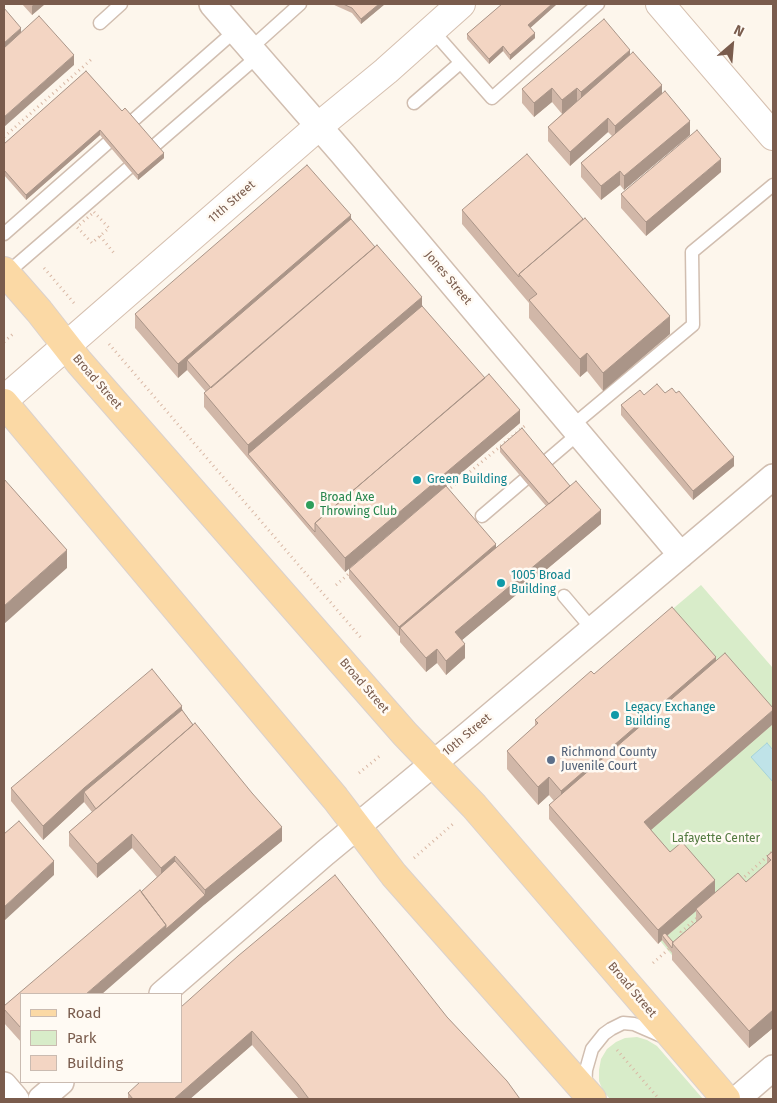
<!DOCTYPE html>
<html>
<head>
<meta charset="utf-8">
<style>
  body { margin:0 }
  #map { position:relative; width:777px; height:1103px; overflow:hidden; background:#fdf6ec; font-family:"Fira Sans",sans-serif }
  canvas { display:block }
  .frame { position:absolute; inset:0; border:5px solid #7a5c4d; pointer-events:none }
  .legend { position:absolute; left:20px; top:993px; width:162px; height:90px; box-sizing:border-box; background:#fffaf3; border:1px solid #cabbb1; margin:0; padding:6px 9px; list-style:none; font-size:15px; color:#7a5c4d }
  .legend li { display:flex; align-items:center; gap:10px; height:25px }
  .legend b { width:25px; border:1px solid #cabbb1 }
  .north { position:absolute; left:707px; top:20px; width:50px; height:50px; -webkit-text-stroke:4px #fffaf3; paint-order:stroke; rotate:27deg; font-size:14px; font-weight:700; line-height:20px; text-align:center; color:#7a5c4d }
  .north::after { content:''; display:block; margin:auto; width:18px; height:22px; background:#7a5c4d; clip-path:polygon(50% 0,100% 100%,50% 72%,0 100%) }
</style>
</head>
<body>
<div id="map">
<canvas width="777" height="1103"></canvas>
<div class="frame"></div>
<ul class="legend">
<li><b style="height:6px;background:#fbd9a5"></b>Road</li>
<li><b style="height:14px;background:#d8ecc9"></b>Park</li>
<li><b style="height:14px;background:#f3d5c3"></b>Building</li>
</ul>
<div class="north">N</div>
</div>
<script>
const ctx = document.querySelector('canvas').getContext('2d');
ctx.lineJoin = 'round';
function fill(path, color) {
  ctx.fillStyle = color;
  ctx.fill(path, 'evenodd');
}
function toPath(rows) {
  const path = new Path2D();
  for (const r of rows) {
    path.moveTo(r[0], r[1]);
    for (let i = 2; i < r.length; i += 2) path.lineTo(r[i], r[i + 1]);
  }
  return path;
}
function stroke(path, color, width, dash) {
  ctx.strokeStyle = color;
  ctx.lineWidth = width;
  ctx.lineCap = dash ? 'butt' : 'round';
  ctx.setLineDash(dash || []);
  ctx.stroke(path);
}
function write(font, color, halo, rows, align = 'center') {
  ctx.font = font + ' "Fira Sans",sans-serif';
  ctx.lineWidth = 5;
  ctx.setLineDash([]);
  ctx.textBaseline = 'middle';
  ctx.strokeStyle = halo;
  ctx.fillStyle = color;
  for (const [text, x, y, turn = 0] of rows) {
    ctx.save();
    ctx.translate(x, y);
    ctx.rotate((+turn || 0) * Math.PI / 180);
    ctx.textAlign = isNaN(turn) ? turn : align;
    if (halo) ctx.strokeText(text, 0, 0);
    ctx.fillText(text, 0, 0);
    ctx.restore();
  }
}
const green = toPath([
  [701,585,772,667,773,666,773,884,680,965,657,937,636,833,662,618],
  [637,1037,647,1040,657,1046,703,1099,610,1099,603,1091,599,1081,599,1070,601,1059,607,1049,616,1042,625,1038]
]);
const water = toPath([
  [767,743,773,750,773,782,751,757,767,743]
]);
const path = toPath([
  [4,137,93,58],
  [94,212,109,228,92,243,77,227,94,212],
  [100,236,114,253],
  [44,268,74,303],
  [4,342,14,333],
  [109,344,362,639],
  [447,491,527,424],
  [336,585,352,571],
  [359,773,381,755],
  [414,858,453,824],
  [741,880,773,851],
  [683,937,681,932,698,917],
  [653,963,671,947],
  [617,1050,659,1099]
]);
const service = toPath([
  [100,23,121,4],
  [432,30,492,98,598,4],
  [251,48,300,4],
  [414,103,460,63],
  [4,234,236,30],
  [6,274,258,56],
  [572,426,693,325,692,252,773,185],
  [482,516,578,434],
  [564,596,592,629],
  [585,1088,586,1070,592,1049,604,1034,611,1029,623,1023,634,1024,664,1037]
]);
const minor = toPath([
  [212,4,342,153,681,555],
  [162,994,325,853,469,734,773,477],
  [4,1085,16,1099],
  [41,1099,61,1082],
  [737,1099,773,1068]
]);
const secondary = toPath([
  [660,4,773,136],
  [4,400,319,126,386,71,461,4]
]);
const primary = toPath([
  [4,271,39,311,79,362,405,734,474,806,726,1099],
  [4,403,335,798,394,875,592,1099]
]);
const wall = toPath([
  [22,4,45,4,32,15],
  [332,4,385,4,361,24,352,13],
  [502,4,557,4,530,28,535,38,510,60,503,51,489,64,467,39,467,34],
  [630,55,662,94,690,135,624,190,620,185,601,200,581,177,581,163,612,136,608,132,570,166,548,141,548,127,562,114,552,102,534,117,522,103,522,89],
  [86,71,164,158,138,180,100,135,26,200,4,175,4,144],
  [721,172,646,236,621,208,621,194],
  [462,210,670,334,603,391,587,371,580,377,529,318,529,303,462,224],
  [351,219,422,306,520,423,446,486,496,548,546,506,500,452,500,447,601,524,462,640,465,658,446,675,437,663,426,672,400,642,400,635,399,636,349,578,349,569,445,487,345,572,204,407,204,393,206,392,187,370,178,378,135,328,135,314],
  [665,393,734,466,693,500,621,415,621,405,644,395],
  [716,661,773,724,651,830,670,852,715,893,746,882,767,864,767,856,773,851,773,1028,749,1048,672,960,672,953,662,940,658,944,549,819,549,805,554,801,549,795,538,805,507,769,507,751,535,726,535,720,594,674],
  [696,911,696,922,673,942,667,936],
  [182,710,282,841,205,904,21,994,21,1042,4,1023,4,1006,141,892,157,877,132,848,97,878,69,846,69,832,92,812,84,802,43,840,11,801,11,788],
  [181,1007,447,1017,520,1099,299,1099,252,1045,190,1099,128,1099,128,1093,181,1082]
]);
const shadedWall = toPath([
  [34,4,45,4,32,15,32,6],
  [379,4,385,4,361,24,361,19],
  [552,4,557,4,528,30,528,25],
  [21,28,21,42,4,57,4,43],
  [535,33,535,38,510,60,510,55],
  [503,46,503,51,489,64,489,59],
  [630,50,630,64,581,106,581,92],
  [74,55,74,65,4,127,4,117],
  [662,85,662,99,615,140,615,126],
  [552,88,552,102,534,117,534,103],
  [577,88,577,102,562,114,562,100],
  [608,118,608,132,570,166,570,152],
  [690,121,690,135,624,190,624,176],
  [100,130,100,135,26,200,26,195],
  [164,153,164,158,138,180,138,175],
  [721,159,721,172,646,236,646,222],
  [620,171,620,185,601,200,601,186],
  [351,215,351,229,187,360,187,370,178,378,178,364],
  [422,297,422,311,248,454,248,445],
  [670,316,670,334,603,391,603,373],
  [587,353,587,371,580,377,580,359],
  [520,410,520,423,345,572,345,558],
  [734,457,734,466,693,500,693,491],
  [601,510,601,524,455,646,455,632],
  [496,544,496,554,400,628,400,635,399,636,399,627],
  [67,550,67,568,4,624,4,606],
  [465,644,465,658,446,675,446,661],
  [437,649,437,663,426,672,426,658],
  [716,657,716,675,561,809,561,791],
  [182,706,182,720,84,792,84,802,43,840,43,826,84,788],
  [773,710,773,724,644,836,644,822],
  [549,777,549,795,538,805,538,787],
  [282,827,282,841,205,904,102,994,86,994,166,925,205,895,205,890],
  [132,834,132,848,97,878,97,864],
  [175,856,175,870,161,882,161,868],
  [54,861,54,875,4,921,4,907],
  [715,880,715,894,696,909,696,911,664,938,662,935,662,940,658,944,658,930],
  [773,1010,773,1028,749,1048,749,1031],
  [252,1031,252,1045,190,1099,174,1099]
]);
const building = toPath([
  [343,4,379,4,361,19,352,8,343,4],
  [502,4,552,4,528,25,535,33,510,55,503,46,489,59,467,34,502,4],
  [4,8,21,28,4,43,4,8],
  [39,16,74,55,4,117,4,48,39,16],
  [604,19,630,50,581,92,577,88,562,100,552,88,534,103,522,89,604,19],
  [633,52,662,85,615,126,608,118,570,152,548,127,633,52],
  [86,71,122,111,125,108,164,153,138,175,100,130,26,195,4,170,4,144,86,71],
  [665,91,690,121,624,176,620,171,601,186,581,163,665,91],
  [697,130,721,159,646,222,621,194,697,130],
  [527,154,583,219,519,274,519,277,462,210,527,154],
  [307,165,351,215,178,364,135,314,307,165],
  [585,218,670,316,603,373,587,353,580,359,529,300,537,294,519,274,585,218],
  [351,219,375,247,211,388,187,360,351,219],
  [377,245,422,297,248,445,204,393,377,245],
  [422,306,485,378,315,523,315,532,248,454,422,306],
  [489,374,520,410,345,558,315,523,489,374],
  [657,384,665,393,672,388,676,393,679,391,734,457,693,491,621,405,640,390,644,395,657,384],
  [522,428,570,486,549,504,500,447,522,428],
  [4,479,67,550,4,606,4,479],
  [576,481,601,510,455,632,465,644,446,661,437,649,426,658,400,628,576,481],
  [446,486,496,544,399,627,349,569,446,486],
  [672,607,716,657,561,791,549,777,538,787,507,751,538,723,535,720,591,671,594,674,672,607],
  [725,653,773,708,773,710,644,822,670,852,682,842,715,880,658,930,549,805,725,653],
  [152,669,182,706,84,788,43,826,11,788,152,669],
  [182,710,193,725,96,809,84,792,182,710],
  [195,723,252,793,282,827,205,890,175,856,161,868,132,834,97,864,69,832,195,723],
  [19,821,54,861,4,907,4,834,19,821],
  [773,851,773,1010,749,1031,672,943,702,917,696,909,738,873,746,882,771,860,767,856,773,851],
  [175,861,205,895,166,929,166,925,141,892,175,861],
  [335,875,447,1017,507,1081,520,1099,309,1099,298,1084,252,1031,174,1099,133,1099,128,1093,140,1082,181,1082,181,1007,238,956,335,875],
  [140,890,166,925,86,994,21,994,21,1028,4,1009,4,1006,140,890],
  [665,933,673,942,672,948,662,935,665,933]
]);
const markers = [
  [417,480,5,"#0f9aa8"],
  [310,505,5,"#2e9e5b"],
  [501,583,5,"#0f9aa8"],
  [615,715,5,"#0f9aa8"],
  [551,760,5,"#5c6f8a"]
];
const streetNames = [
  ["11th Street",232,202,-41],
  ["Jones Street",448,278,50],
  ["Broad Street",97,382,49],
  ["Broad Street",364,686,49],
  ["10th Street",467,735,-40],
  ["Broad Street",632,990,50]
];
const cultureNames = [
  ["Green Building",427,480],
  ["1005 Broad",511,576],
  ["Building",511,590],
  ["Legacy Exchange",625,708],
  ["Building",625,722]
];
const leisureNames = [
  ["Broad Axe",320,498],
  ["Throwing Club",320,512]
];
const serviceNames = [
  ["Richmond County",561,753],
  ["Juvenile Court",561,767]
];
const parkNames = [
  ["Lafayette Center",716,839]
];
fill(green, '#d8ecc9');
fill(water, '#bfe3e8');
stroke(water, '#a5d3da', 1);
stroke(service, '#d1beb0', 15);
stroke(minor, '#d1beb0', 28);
stroke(secondary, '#d6c0b0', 30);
stroke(primary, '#dad1cd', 30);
stroke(path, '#d9b8a5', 3, [1, 4]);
stroke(service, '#fff', 12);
stroke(minor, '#fff', 25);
stroke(secondary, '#fff', 28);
stroke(primary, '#fbd9a5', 28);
fill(wall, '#d1b7a8');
fill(shadedWall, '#aa9588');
fill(building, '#f3d5c3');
stroke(building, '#aa9588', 1);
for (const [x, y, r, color] of markers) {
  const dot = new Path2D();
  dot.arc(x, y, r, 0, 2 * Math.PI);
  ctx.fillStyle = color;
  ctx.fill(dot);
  stroke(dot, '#fffaf3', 2);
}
write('12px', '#7a5c4d', '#fffaf3', streetNames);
write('12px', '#0d838f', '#fffaf3', cultureNames, 'left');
write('12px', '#27864d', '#fffaf3', leisureNames, 'left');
write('12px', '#4e5e75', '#fffaf3', serviceNames, 'left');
write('12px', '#537a41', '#fffaf3', parkNames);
</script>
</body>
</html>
